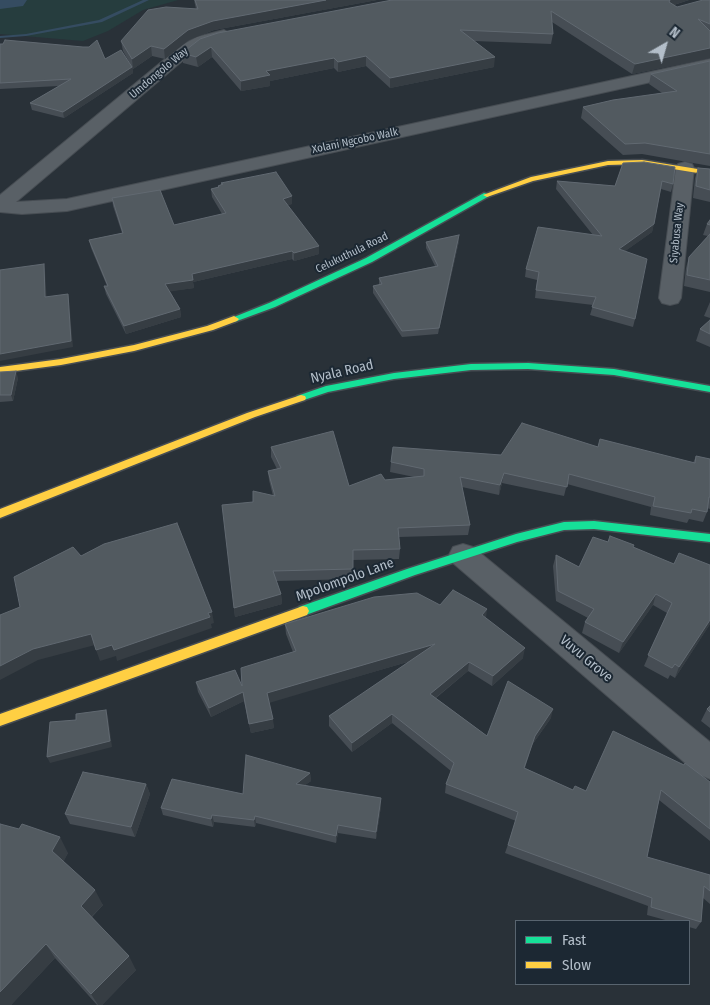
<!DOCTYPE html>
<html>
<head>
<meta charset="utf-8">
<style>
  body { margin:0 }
  #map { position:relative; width:710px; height:1005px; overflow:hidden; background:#293138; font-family:"Fira Sans Condensed",sans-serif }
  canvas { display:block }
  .legend { position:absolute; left:515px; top:920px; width:175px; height:65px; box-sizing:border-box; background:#1c2833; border:1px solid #58646f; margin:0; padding:6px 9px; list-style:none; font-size:15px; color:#b3bec9 }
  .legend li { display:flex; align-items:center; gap:10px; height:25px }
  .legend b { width:25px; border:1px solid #58646f }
  .north { position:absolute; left:640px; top:20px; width:50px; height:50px; -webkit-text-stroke:4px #1c2833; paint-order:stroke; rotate:38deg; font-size:14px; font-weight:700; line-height:20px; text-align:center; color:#b3bec9 }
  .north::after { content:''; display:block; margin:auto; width:18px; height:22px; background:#b3bec9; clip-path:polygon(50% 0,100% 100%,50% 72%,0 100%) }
</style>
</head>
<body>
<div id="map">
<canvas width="710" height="1005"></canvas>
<ul class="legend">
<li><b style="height:6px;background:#16e098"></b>Fast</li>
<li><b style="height:6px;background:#ffcf43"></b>Slow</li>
</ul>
<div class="north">N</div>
</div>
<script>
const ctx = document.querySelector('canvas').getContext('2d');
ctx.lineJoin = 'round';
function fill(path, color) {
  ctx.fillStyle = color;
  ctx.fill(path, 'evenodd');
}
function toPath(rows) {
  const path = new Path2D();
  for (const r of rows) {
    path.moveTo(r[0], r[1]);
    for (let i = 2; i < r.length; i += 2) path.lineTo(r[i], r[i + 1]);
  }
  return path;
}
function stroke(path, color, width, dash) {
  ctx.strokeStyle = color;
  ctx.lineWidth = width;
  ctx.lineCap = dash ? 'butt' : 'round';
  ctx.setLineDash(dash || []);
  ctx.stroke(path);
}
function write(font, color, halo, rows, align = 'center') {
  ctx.font = font + ' "Fira Sans Condensed",sans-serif';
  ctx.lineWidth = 4;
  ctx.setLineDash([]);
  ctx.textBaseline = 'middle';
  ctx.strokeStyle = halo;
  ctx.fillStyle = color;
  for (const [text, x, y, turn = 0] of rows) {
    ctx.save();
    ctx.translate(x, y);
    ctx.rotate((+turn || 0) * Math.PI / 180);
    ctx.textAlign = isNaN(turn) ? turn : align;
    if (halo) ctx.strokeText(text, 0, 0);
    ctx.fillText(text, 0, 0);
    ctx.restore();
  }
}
const green = toPath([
  [0,0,178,0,143,10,108,31,83,41,0,34]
]);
const stream = toPath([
  [143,0,149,0,102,22,26,36,0,38,0,36,26,34,99,20,143,0]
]);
const river = toPath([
  [0,0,27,0,23,6,0,9,0,0]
]);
const street = toPath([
  [224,30,232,35,229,38,207,43,194,51,16,202,67,199,710,59,710,69,67,211,22,214,0,212,0,195,182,45,197,37,224,30],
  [685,162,692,164,694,168,681,298,678,303,670,305,662,303,659,298,676,168,678,164,685,162],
  [463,544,473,547,710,742,710,779,698,774,453,563,449,555,453,547,463,544]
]);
const fast = toPath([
  [484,193,491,195,372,262,275,307,237,321,234,322,229,319,269,303,366,258,484,193],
  [528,363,614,369,710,386,710,392,614,375,528,369,471,370,394,379,328,392,301,401,296,398,297,396,326,386,394,373,471,364,528,363],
  [594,521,710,534,710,542,594,529,564,530,517,542,415,575,303,616,299,615,297,611,299,607,407,569,516,534,564,522,594,521]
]);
const slow = toPath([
  [642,160,710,171,710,175,642,164,608,165,533,181,487,197,483,195,531,177,608,161,642,160],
  [234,316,239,319,237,321,213,330,134,351,61,365,0,373,0,367,61,359,134,345,207,326,234,316],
  [301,395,305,396,306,398,305,400,255,417,0,518,0,509,247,413,301,395],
  [303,606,307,607,309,611,307,615,0,726,0,714,303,606]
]);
const wall = toPath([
  [194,0,377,0,214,30,189,40,165,59,152,56,133,69,123,51,121,41,196,9],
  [392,0,689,0,674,5,677,7,710,0,710,58,632,74,552,22,553,34,551,44,474,41,494,67,390,88,366,66,338,72,334,68,270,81,270,86,241,91,212,57,198,67,183,63,182,53],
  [0,44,132,67,133,73,64,118,32,110,30,103,59,86,0,89],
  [710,61,710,166,642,154,623,155,581,118,583,107,662,93,649,84,651,74],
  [623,163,673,184,671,192,661,189,652,232,625,251,635,319,633,327,590,315,593,305,535,298,537,280,525,277,526,269,593,235,556,189,557,181,615,186],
  [698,168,710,169,710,202,693,198,695,178],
  [221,183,292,204,287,205,319,254,294,261,292,259,193,282,194,288,170,291,180,309,181,317,126,334,106,294,104,286,107,286,91,248,89,240,122,233,113,206,112,198,174,225,222,214,212,197,211,189,218,188,218,186,222,185],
  [710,220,710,292,684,286,686,268,689,257,708,236,703,235,707,224],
  [459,241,438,334,402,337,373,293,373,286,379,285,379,278,435,266,426,248,426,242],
  [710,302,710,318,704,316],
  [710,320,710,347,696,341,700,329],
  [0,372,18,378,13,401,0,402],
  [271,447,349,486,385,480,414,477,390,472,391,462,501,455,598,447,693,463,696,456,710,459,710,509,707,508,707,512,703,522,689,519,687,523,650,515,651,507,567,484,564,496,502,483,499,495,462,487,470,525,468,535,399,537,400,549,399,559,353,560,353,579,276,581,281,594,282,604,235,617,234,608,253,502,273,496,269,480,268,471,277,469,271,457],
  [608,542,633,547,710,624,675,678,670,675,668,679,644,666,667,613,653,605,619,653,582,633,585,622,588,618,556,601,553,566,556,555,579,567],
  [440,605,486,618,523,658,492,686,468,671,436,698,487,736,551,718,532,745,525,768,573,790,586,791,710,782,710,841,659,800,647,857,710,875,710,904,703,898,701,922,696,929,689,927,689,921,669,921,647,915,648,906,505,853,516,821,445,793,446,784,451,771,392,723,352,752,329,726,329,716,411,661,269,702,274,728,251,733,244,701,211,717,198,692,196,682,242,686,293,652,286,634,285,624],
  [710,706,710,728,701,721,707,709],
  [310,773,311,781,305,785,381,806,376,839,338,833,336,843,256,823,255,827,214,822,213,827,163,815,161,808,243,794],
  [146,784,150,794,135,837,70,824,65,814],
  [0,824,68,853,63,861,103,905,92,917,136,970,102,1005,97,1005,55,958,11,1005,0,1005]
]);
const shadedWall = toPath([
  [326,0,377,0,214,30,189,40,165,59,164,49,188,30,213,21],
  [670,0,689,0,670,6,669,2],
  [151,46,152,56,133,69,132,59],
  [211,47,212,57,198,67,196,57],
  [710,48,710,58,632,74,635,64],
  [366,56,366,66,338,72,338,62],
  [495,57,494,67,390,88,390,78],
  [334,58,334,68,270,81,270,86,241,91,241,81,266,71],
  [132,67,133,73,64,118,63,112],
  [292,196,292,204,283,207,283,199],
  [654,224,652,232,617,257,619,249],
  [459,235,459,241,438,334,439,328],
  [319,246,319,254,294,261,294,253],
  [292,251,292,259,193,282,194,288,167,292,165,284,192,274],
  [44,264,45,270,47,304,45,297],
  [68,294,69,300,73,347,0,361,0,354],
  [180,309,181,317,126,334,124,326],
  [16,371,18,378,13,401,11,395],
  [504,473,502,483,499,495,500,485],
  [281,594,282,604,235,617,234,608],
  [656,594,653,605,619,653,623,642],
  [487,609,486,619,482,615],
  [212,612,214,623,211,624,212,628,117,661,116,656,100,661,96,650],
  [710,620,710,624,675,678,679,667],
  [91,634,95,645,38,660,0,680,0,666,33,649],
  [435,644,434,654,269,703,267,693],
  [525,648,523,658,492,686,493,676],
  [469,662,468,671,429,703,430,694],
  [243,692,244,701,211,717,209,708],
  [553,709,551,718,532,745,522,777,535,736],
  [106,710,108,716,112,747,50,763,47,757],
  [392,714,392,723,352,752,352,743],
  [273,719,274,728,251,733,249,724],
  [310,773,311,781,296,791,296,784],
  [146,784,150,794,135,837,131,827],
  [381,798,381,806,376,839,376,832],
  [212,815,214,822,213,827,211,819],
  [255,816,256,823,255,827,254,820],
  [338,825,338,833,336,843,336,836],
  [60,837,68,853,61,867,52,851],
  [95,890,103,905,88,920,81,906],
  [46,944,55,958,11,1005,0,1005,0,992],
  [129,956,136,970,102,1005,98,1005,91,994]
]);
const building = toPath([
  [195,0,326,0,213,21,188,30,164,49,151,46,132,59,121,41,148,10,166,7,198,9,195,0],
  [392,0,670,0,669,2,677,7,703,0,710,0,710,24,698,19,710,31,710,48,635,64,551,11,553,34,460,30,495,57,390,78,366,56,338,62,334,58,266,71,270,75,241,81,211,47,196,57,182,53,200,39,218,33,392,0],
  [5,40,83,47,89,47,97,40,105,59,121,50,132,67,63,112,30,103,71,79,0,83,0,44,3,44,5,40],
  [710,61,710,154,645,143,625,144,583,107,613,100,677,91,651,74,710,61],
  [644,162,675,167,673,184,662,181,654,224,619,249,647,259,635,319,592,307,596,297,536,290,539,272,526,269,538,227,602,236,557,181,615,186,623,163,644,162],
  [698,168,710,169,710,190,696,186,698,168],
  [276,172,292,196,283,199,319,246,294,253,292,251,192,274,193,280,165,284,180,309,124,326,104,286,108,286,89,240,123,233,112,198,160,190,174,225,226,213,211,189,219,187,218,186,223,184,221,183,276,172],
  [710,220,710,225,707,224,710,220],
  [710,234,710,280,687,275,689,257,710,234],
  [459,235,439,328,402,331,373,286,382,284,379,278,438,266,426,242,459,235],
  [44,264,45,297,68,294,71,341,0,354,0,270,44,264],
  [710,320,710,334,700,329,710,320],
  [16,371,11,395,0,395,0,372,16,371],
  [522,423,598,447,600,439,695,463,696,456,710,459,710,497,709,497,707,512,692,509,691,513,653,506,655,497,569,474,567,487,504,473,500,485,460,477,470,525,398,528,400,549,353,550,353,569,273,571,281,594,234,608,222,505,253,502,253,491,275,496,268,471,281,468,271,447,333,431,349,486,381,474,385,480,424,476,424,469,391,462,393,447,501,455,522,423],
  [177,523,212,612,208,613,210,617,114,650,112,645,96,650,91,634,33,649,0,666,0,615,20,607,14,577,73,547,81,556,104,544,177,523],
  [610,536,634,545,633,547,674,564,679,553,710,565,710,620,679,667,675,664,672,668,648,655,672,603,656,594,623,642,585,622,594,609,558,591,556,555,579,567,593,537,608,542,610,536],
  [453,590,487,609,482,615,525,648,493,676,469,662,430,694,487,736,508,681,553,709,535,736,524,768,573,790,575,786,586,791,613,731,684,765,685,763,710,782,710,829,661,790,647,857,710,875,710,891,704,886,701,922,651,907,652,898,508,845,518,812,446,784,454,763,392,714,352,743,329,716,435,644,267,693,273,719,249,724,243,692,209,708,196,682,235,670,242,686,241,668,296,651,285,624,374,597,417,593,440,605,453,590],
  [710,706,710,712,707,709,710,706],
  [106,710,110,741,47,757,50,722,76,720,76,714,106,710],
  [246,755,310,773,296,784,381,798,376,832,338,825,336,836,255,816,254,820,212,815,211,819,161,808,172,779,243,794,246,755],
  [83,772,146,784,131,827,65,814,83,772],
  [0,824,19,829,22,824,60,837,52,851,95,890,81,906,129,956,91,994,46,944,0,992,0,824]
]);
const farStreetnames = [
  ["Umdongolo Way",159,73,-40],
  ["Xolani Ngcobo Walk",355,141,-12],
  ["Siyabusa Way",677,233,-84],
  ["Celukuthula Road",352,253,-26]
];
const streetNames = [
  ["Nyala Road",342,372,-13],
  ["Mpolompolo Lane",345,580,-20],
  ["Vuvu Grove",586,659,40]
];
fill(green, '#263d3e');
fill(stream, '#354c61');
fill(river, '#354c61');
stroke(street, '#474d53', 2);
stroke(fast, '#474d53', 3);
stroke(slow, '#474d53', 3);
fill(street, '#596066');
fill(fast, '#16e098');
fill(slow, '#ffcf43');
fill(wall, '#464d54');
fill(shadedWall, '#363d43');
fill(building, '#525a60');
stroke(building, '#616971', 1);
write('11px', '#b3bec9', '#1c2833', farStreetnames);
write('14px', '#b3bec9', '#1c2833', streetNames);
</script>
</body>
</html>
